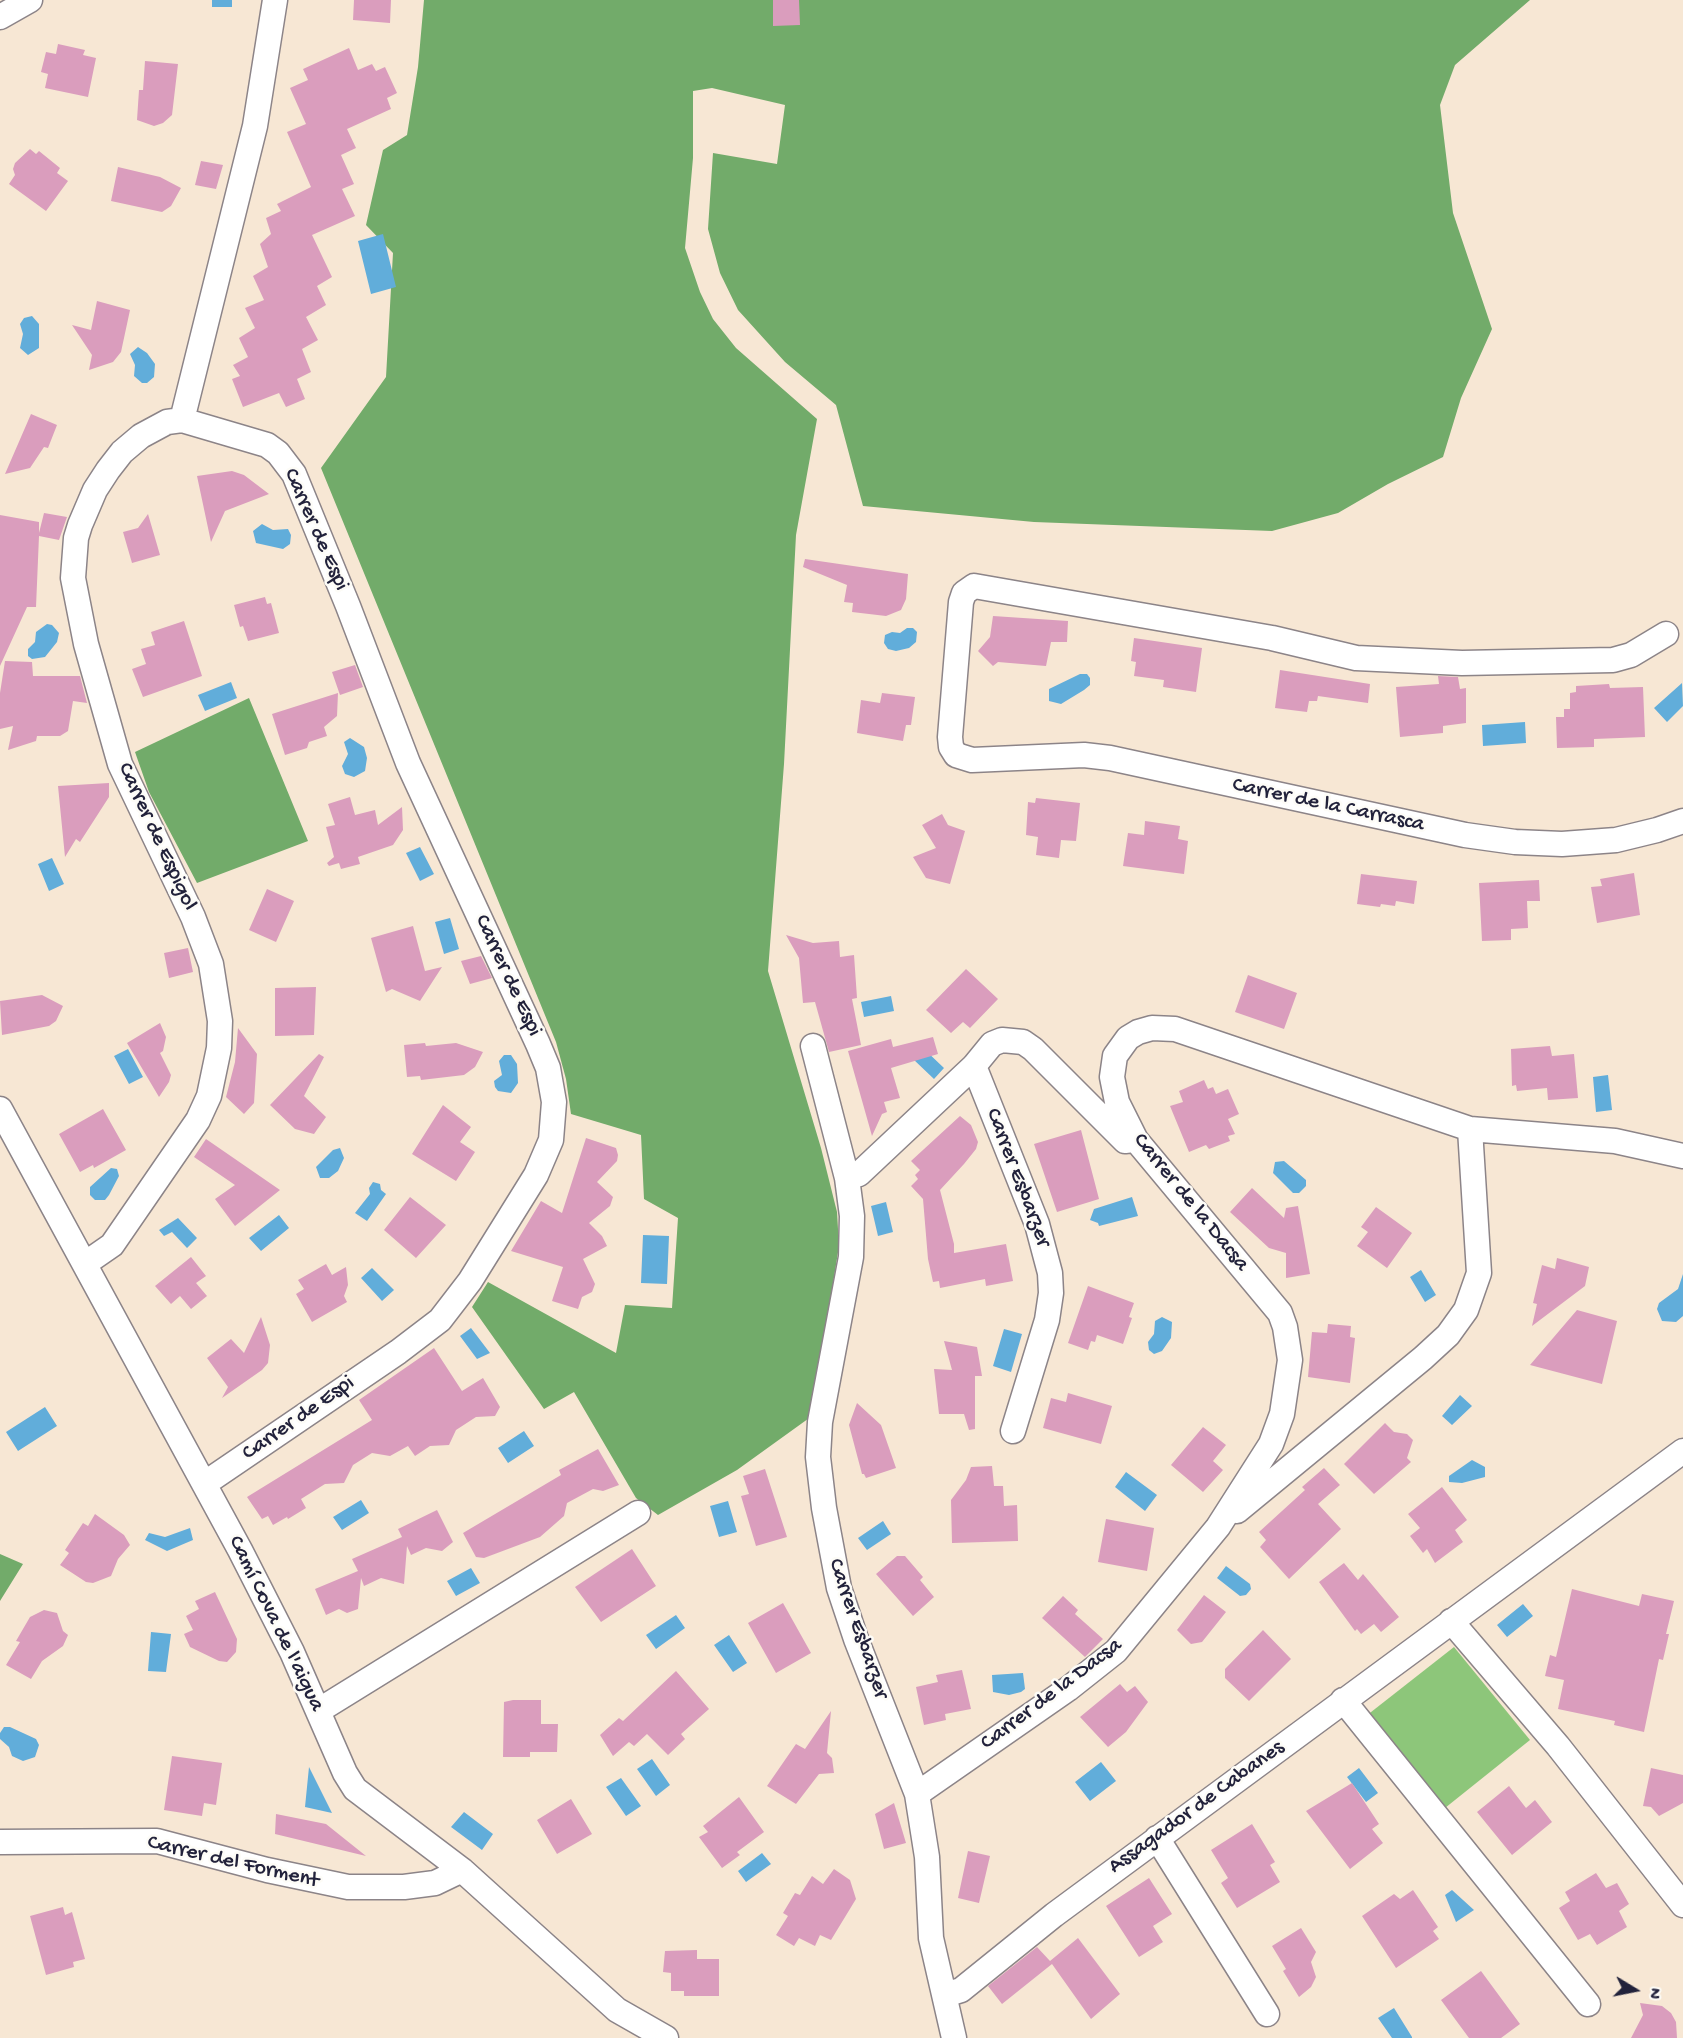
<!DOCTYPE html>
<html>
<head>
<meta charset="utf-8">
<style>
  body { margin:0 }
  #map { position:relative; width:1683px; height:2038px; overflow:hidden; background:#f7e7d4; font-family:"Gochi Hand",sans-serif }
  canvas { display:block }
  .north { position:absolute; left:1605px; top:1960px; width:60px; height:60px; -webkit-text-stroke:4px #fdfcf7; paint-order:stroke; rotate:100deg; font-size:16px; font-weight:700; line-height:24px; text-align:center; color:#22223b }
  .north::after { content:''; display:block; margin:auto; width:21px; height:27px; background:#22223b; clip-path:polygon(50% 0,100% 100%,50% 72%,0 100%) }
</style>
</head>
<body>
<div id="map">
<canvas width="1683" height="2038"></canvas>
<div class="north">N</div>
</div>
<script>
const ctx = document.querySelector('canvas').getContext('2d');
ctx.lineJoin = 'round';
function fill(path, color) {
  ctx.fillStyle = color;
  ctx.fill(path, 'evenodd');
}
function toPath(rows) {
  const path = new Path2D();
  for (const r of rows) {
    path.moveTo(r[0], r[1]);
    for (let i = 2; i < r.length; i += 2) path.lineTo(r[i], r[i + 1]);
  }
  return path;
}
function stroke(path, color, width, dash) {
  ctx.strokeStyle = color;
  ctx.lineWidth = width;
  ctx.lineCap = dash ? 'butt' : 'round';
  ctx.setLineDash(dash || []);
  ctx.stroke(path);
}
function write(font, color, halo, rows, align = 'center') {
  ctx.font = font + ' "Gochi Hand",sans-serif';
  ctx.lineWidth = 5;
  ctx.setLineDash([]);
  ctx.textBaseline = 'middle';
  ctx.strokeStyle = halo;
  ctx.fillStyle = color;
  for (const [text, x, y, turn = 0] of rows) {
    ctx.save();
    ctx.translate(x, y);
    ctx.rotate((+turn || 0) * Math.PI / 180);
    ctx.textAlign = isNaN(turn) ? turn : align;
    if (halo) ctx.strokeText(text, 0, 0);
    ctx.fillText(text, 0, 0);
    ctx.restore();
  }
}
const green = toPath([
  [1454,1647,1530,1740,1445,1808,1366,1716]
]);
const forest = toPath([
  [424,0,1530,0,1455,65,1440,105,1453,213,1492,329,1461,398,1443,457,1388,484,1338,513,1272,531,1034,522,863,506,836,405,785,362,738,310,720,273,708,229,713,153,777,164,785,105,712,88,693,91,693,158,685,248,700,292,713,319,736,348,817,419,796,535,784,764,768,971,821,1148,837,1212,839,1246,812,1416,737,1470,658,1515,636,1498,574,1392,544,1409,472,1307,488,1282,616,1353,625,1305,672,1308,678,1218,644,1199,641,1135,571,1114,566,1079,556,1042,321,468,386,377,393,253,366,225,383,150,407,135,418,67],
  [249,698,308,841,197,883,149,792,135,752],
  [0,1554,23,1564,0,1601]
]);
const water = toPath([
  [212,0,232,0,232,7,212,7],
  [383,234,396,287,371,294,358,241],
  [32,316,39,324,39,348,28,355,20,348,23,334,20,324,24,318],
  [138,347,147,353,155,364,154,377,147,383,142,383,134,376,135,365,130,354],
  [262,524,273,530,288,529,291,535,290,544,283,549,256,543,253,531],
  [47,624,52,625,59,633,57,642,45,657,32,659,28,656,28,649,35,642,36,632],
  [907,628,913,628,917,632,916,642,909,648,896,651,888,649,884,643,885,635,892,632,900,633],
  [1080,674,1087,674,1090,678,1090,685,1084,690,1061,704,1049,701,1049,689],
  [231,682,237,698,205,711,198,695],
  [1682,683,1683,706,1667,722,1654,708],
  [1525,722,1526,743,1483,746,1482,725],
  [350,738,364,747,367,758,365,771,354,777,345,774,342,766,348,754,344,742],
  [420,847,434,874,420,881,406,853],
  [52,858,64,884,49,891,38,864],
  [450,918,459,949,444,954,435,922],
  [891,996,894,1011,864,1017,861,1002],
  [923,1048,944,1068,934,1079,913,1059],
  [128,1049,143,1077,129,1084,114,1056],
  [504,1055,511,1055,517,1064,518,1083,511,1093,498,1091,495,1087,494,1081,502,1075,499,1061],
  [1608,1075,1612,1110,1596,1112,1593,1077],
  [340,1148,344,1158,338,1171,329,1178,320,1178,316,1167,333,1150],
  [1284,1161,1306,1180,1306,1186,1299,1193,1293,1193,1273,1173,1275,1162],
  [111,1168,117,1169,119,1176,109,1195,105,1200,95,1200,90,1195,90,1187],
  [373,1182,380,1184,381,1190,386,1194,367,1221,355,1213,370,1194,369,1188],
  [1132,1197,1138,1216,1099,1226,1098,1223,1090,1220,1094,1209],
  [886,1202,893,1232,878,1236,871,1206],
  [279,1215,289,1228,261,1251,249,1238],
  [178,1218,197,1238,187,1248,172,1232,164,1236,159,1230],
  [643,1235,669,1236,667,1284,641,1283],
  [372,1268,394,1290,382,1301,361,1278],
  [1421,1270,1436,1295,1425,1302,1410,1277],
  [1683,1274,1683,1316,1676,1322,1662,1321,1657,1309,1659,1303,1678,1289],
  [1162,1317,1172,1322,1171,1338,1162,1351,1154,1354,1149,1350,1148,1342,1154,1334,1155,1321],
  [471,1328,490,1353,477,1359,460,1336],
  [1004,1329,1022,1334,1011,1372,993,1366],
  [1460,1395,1472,1406,1452,1425,1442,1416],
  [45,1407,57,1426,18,1451,6,1432],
  [524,1431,534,1446,508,1463,498,1448],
  [1472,1460,1485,1467,1485,1477,1462,1483,1449,1482,1449,1476],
  [1126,1472,1157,1495,1145,1511,1115,1487],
  [361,1500,369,1513,342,1530,333,1517],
  [728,1501,737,1532,719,1537,710,1506],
  [883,1521,891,1534,867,1550,858,1538],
  [190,1528,193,1540,167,1551,145,1540,149,1533,165,1537],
  [1226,1566,1250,1584,1251,1589,1246,1595,1240,1596,1217,1578],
  [471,1568,480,1583,456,1596,447,1581],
  [1523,1604,1533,1616,1507,1637,1497,1625],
  [676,1615,685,1628,656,1649,646,1635],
  [151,1632,171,1634,166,1672,148,1671],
  [729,1635,747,1663,733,1672,714,1645],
  [1023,1673,1025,1689,1021,1692,1009,1695,993,1692,992,1675],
  [4,1727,10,1727,36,1739,39,1745,35,1757,23,1761,12,1756,9,1747,0,1739,0,1733],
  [652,1759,670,1785,656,1796,637,1769],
  [1101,1762,1116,1781,1090,1801,1075,1782],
  [309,1767,332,1813,305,1807],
  [1359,1768,1378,1793,1366,1802,1347,1777],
  [621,1778,641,1806,626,1816,606,1787],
  [464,1812,493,1834,482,1850,451,1827],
  [762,1853,771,1864,746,1882,738,1871],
  [1452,1890,1474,1910,1456,1922,1445,1895],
  [1394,2008,1412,2037,1412,2038,1392,2038,1378,2018]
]);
const building = toPath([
  [354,0,391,0,390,23,353,20],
  [773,0,799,0,800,25,773,26],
  [58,44,85,50,83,55,96,58,88,97,45,88,48,74,41,72,46,52,56,54],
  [349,48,358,70,372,64,376,71,385,67,397,93,387,98,391,109,347,129,356,148,341,155,354,184,342,189,355,216,312,235,332,277,317,286,326,305,306,317,318,340,302,349,311,372,297,379,305,399,286,407,279,393,243,407,232,379,240,376,233,365,248,357,239,338,255,328,245,308,264,300,253,276,268,267,260,244,271,234,266,218,281,211,277,204,311,187,287,132,306,124,290,88,308,80,303,69],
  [145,61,178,64,172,115,163,123,154,126,137,120,139,90,143,90],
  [30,149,36,154,39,151,60,168,57,173,68,181,46,211,9,184,15,175,13,169,15,163],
  [201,161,223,165,216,189,195,185],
  [118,167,160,177,181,188,171,206,162,212,111,201],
  [97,301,130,310,121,352,113,362,89,370,92,355,72,325,91,330],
  [31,414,57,425,48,448,44,447,30,468,5,474],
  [232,471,244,475,269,494,225,511,211,542,197,476],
  [44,513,67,517,59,540,39,536,36,607,27,607,0,666,0,515,39,522,39,533],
  [148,514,160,555,132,563,123,532,138,528],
  [805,559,908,574,906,599,901,610,886,616,852,612,853,603,844,602,847,585,803,567],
  [265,597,267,604,271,603,279,633,248,641,243,626,240,627,234,605],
  [993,616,1068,621,1067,642,1051,642,1046,666,998,662,993,666,978,651,990,637],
  [184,621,202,676,143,697,132,669,146,664,141,649,155,645,151,632],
  [1134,638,1202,648,1196,692,1163,687,1164,680,1134,676,1136,662,1131,661],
  [5,661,32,662,33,676,80,676,87,703,73,701,68,731,60,736,37,736,36,741,8,750,13,726,0,729,0,693],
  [355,665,363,687,340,695,332,672],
  [1280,670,1370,684,1368,703,1318,696,1317,701,1309,701,1307,712,1275,708],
  [1438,676,1458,677,1460,689,1466,688,1466,723,1443,726,1443,733,1400,737,1396,687,1439,684],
  [1609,684,1610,688,1643,687,1645,737,1594,739,1594,747,1557,748,1556,717,1564,717,1564,709,1570,709,1570,693,1576,692,1576,686],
  [338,693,337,716,324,727,327,736,309,742,307,748,285,755,272,714],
  [882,693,915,697,911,725,906,725,903,741,857,733,861,700,880,703],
  [109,783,109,797,80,842,76,839,65,857,58,786],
  [350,797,355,815,375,810,378,825,402,807,403,830,393,845,358,857,360,864,341,869,339,863,329,866,327,863,334,857,326,827,335,825,328,804],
  [1036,798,1080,803,1076,841,1061,840,1059,858,1036,855,1038,837,1026,835,1028,802,1035,803],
  [942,814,948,825,965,831,950,884,926,878,913,857,936,848,922,825],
  [1145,821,1180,826,1178,839,1188,841,1184,874,1123,866,1128,833,1144,835],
  [1634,873,1640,915,1597,923,1591,887,1602,886,1600,879],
  [1361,874,1417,881,1414,904,1396,901,1395,906,1381,904,1380,907,1357,904],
  [1539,880,1540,901,1527,901,1528,928,1511,929,1511,940,1482,941,1479,883],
  [267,889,294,901,276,942,249,930],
  [413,926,425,971,442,967,420,1001,392,989,386,992,371,938],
  [786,935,813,943,839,941,840,957,854,955,857,998,852,999,861,1045,829,1052,815,1002,803,1003,799,958],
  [188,948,193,972,169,978,164,953],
  [481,956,492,978,470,984,461,961],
  [966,969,998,999,970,1028,963,1022,951,1033,926,1010],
  [1248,975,1297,993,1284,1029,1235,1012],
  [316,987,314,1035,275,1036,275,988],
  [42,995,63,1006,56,1021,49,1026,2,1035,0,1001],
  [160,1023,166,1037,163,1051,160,1053,171,1075,169,1082,159,1097,127,1043],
  [238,1028,257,1054,254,1103,244,1114,226,1097,235,1062],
  [933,1037,938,1054,891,1068,900,1098,884,1102,887,1112,882,1114,872,1136,848,1051,891,1039,893,1047],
  [425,1043,426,1046,456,1043,483,1052,475,1067,464,1075,421,1080,420,1076,407,1077,404,1045],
  [1550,1046,1552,1056,1574,1054,1578,1098,1548,1100,1547,1088,1517,1091,1516,1085,1512,1086,1511,1049],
  [319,1054,324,1057,304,1096,326,1117,314,1134,295,1129,270,1105],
  [1204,1080,1208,1089,1213,1087,1216,1094,1228,1089,1239,1114,1228,1119,1235,1134,1228,1136,1230,1141,1209,1149,1206,1145,1189,1152,1170,1106,1183,1102,1179,1091],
  [443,1105,471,1127,460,1142,475,1152,456,1181,412,1154],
  [103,1109,126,1150,94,1168,93,1165,80,1172,59,1134],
  [960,1116,971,1125,978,1142,976,1149,964,1164,940,1190,954,1244,954,1253,1006,1244,1013,1281,986,1286,985,1279,940,1288,939,1281,933,1282,928,1259,923,1199,911,1186,918,1179,915,1175,920,1170,911,1161],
  [1081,1130,1099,1199,1057,1212,1034,1144],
  [586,1138,616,1148,618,1155,617,1161,597,1182,613,1197,610,1206,589,1223,602,1236,607,1246,583,1259,595,1284,592,1292,582,1297,578,1309,552,1301,563,1267,511,1251,541,1201,562,1213],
  [206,1139,280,1190,235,1226,215,1199,235,1185,194,1157],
  [1252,1188,1284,1218,1286,1208,1298,1206,1310,1274,1286,1278,1286,1253,1269,1248,1230,1212],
  [410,1197,446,1225,416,1258,384,1230],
  [1376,1207,1412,1233,1387,1268,1357,1246,1368,1232,1361,1227],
  [191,1257,206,1276,196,1283,207,1296,191,1309,180,1296,171,1304,155,1286],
  [1557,1258,1589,1267,1585,1286,1532,1326,1537,1304,1533,1303,1542,1265,1555,1269],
  [326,1264,332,1275,346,1267,348,1285,344,1296,347,1302,312,1322,296,1294,304,1289,298,1280],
  [1088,1286,1134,1303,1129,1317,1132,1318,1123,1344,1097,1335,1095,1342,1091,1341,1088,1350,1068,1343],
  [1577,1310,1617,1321,1602,1384,1530,1365],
  [261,1317,270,1345,268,1363,262,1370,222,1398,228,1387,207,1358,231,1339,244,1353],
  [1328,1324,1351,1326,1350,1337,1355,1338,1350,1383,1308,1377,1312,1332,1327,1333],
  [944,1341,977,1347,982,1376,975,1376,975,1429,969,1430,964,1414,939,1414,934,1369,952,1370],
  [434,1348,462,1391,483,1378,500,1407,495,1416,476,1417,456,1430,449,1445,430,1446,415,1456,408,1446,390,1456,372,1453,353,1465,344,1483,325,1484,301,1499,306,1508,288,1519,287,1517,273,1525,268,1516,262,1519,247,1497,372,1420,359,1400],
  [1068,1393,1112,1406,1101,1444,1043,1428,1051,1398,1066,1402],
  [857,1403,881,1425,896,1468,866,1478,864,1474,862,1474,849,1425],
  [1385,1423,1394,1432,1407,1434,1413,1440,1407,1458,1411,1462,1374,1494,1344,1464],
  [1203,1427,1226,1445,1213,1461,1223,1470,1203,1492,1171,1465],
  [598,1449,619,1485,603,1491,593,1489,567,1503,564,1516,540,1537,484,1558,476,1557,463,1533,561,1475,559,1470],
  [992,1466,994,1486,1003,1486,1004,1506,1017,1505,1018,1541,952,1543,951,1500,966,1480,971,1467],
  [1324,1468,1340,1485,1318,1504,1341,1529,1289,1579,1260,1547,1266,1540,1259,1532,1305,1490,1302,1487],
  [765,1469,787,1537,756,1546,741,1496,749,1494,743,1476],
  [1442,1487,1467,1520,1455,1530,1463,1542,1435,1563,1427,1549,1423,1553,1410,1536,1420,1528,1408,1514],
  [437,1510,453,1542,442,1551,426,1548,411,1555,407,1546,404,1584,381,1578,364,1586,361,1578,358,1609,347,1613,339,1609,326,1615,315,1589,358,1571,352,1559,402,1537,398,1529],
  [95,1514,124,1535,130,1545,118,1559,111,1576,93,1583,86,1582,60,1565,69,1553,65,1550,83,1523,88,1526],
  [1106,1519,1154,1528,1147,1571,1098,1562],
  [632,1549,656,1586,601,1622,575,1587],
  [897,1556,905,1556,923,1577,920,1580,934,1597,913,1616,876,1574],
  [1344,1563,1358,1580,1363,1574,1399,1617,1381,1632,1374,1624,1361,1634,1357,1629,1355,1631,1319,1582],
  [1572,1589,1639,1606,1642,1594,1674,1601,1666,1634,1669,1634,1663,1660,1659,1659,1644,1732,1614,1725,1615,1721,1558,1709,1564,1680,1545,1676,1550,1655,1556,1657],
  [215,1592,237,1639,236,1652,227,1662,219,1661,190,1647,184,1634,193,1630,186,1616,199,1609,195,1601],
  [1204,1595,1226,1612,1202,1642,1191,1644,1177,1630],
  [1063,1596,1078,1610,1075,1614,1103,1639,1085,1657,1042,1618],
  [783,1603,811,1653,776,1673,748,1623],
  [44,1610,57,1613,63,1631,68,1635,63,1646,42,1661,31,1679,6,1665,20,1642,16,1641,30,1617],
  [1263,1630,1291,1659,1249,1701,1225,1678,1225,1669],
  [962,1670,971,1709,945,1714,946,1720,924,1725,916,1687,938,1682,936,1675],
  [676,1671,709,1709,681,1734,685,1739,668,1755,647,1734,634,1746,629,1742,613,1756,600,1735,619,1718,623,1721],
  [1120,1684,1127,1692,1135,1686,1148,1702,1126,1732,1108,1747,1080,1717],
  [513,1700,541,1700,541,1724,558,1724,557,1752,530,1752,530,1757,503,1757,504,1702],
  [831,1711,827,1753,832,1758,834,1773,819,1774,796,1804,767,1786,796,1744,805,1749],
  [172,1756,222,1763,216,1805,204,1803,202,1816,164,1810],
  [1651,1768,1683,1775,1683,1803,1659,1816,1651,1807,1643,1806],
  [1352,1783,1379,1824,1372,1829,1383,1843,1350,1869,1306,1811],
  [1509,1786,1526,1808,1535,1800,1552,1822,1512,1855,1477,1812],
  [739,1797,764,1832,737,1852,740,1855,722,1868,699,1837,708,1832,703,1826],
  [571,1799,592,1834,557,1854,537,1820],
  [894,1803,906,1843,884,1849,875,1814],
  [276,1814,326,1824,366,1856,275,1834],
  [1252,1824,1275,1862,1270,1865,1280,1882,1237,1908,1221,1883,1228,1878,1211,1850],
  [968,1851,990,1856,979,1903,958,1898],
  [834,1869,850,1880,856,1899,831,1940,820,1935,815,1946,799,1938,794,1946,776,1935,788,1916,783,1913,795,1893,800,1895,812,1876,823,1884],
  [1596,1873,1606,1888,1617,1883,1629,1904,1619,1911,1627,1927,1597,1945,1590,1934,1578,1940,1559,1908,1570,1901,1565,1892],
  [1149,1878,1172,1914,1153,1926,1163,1942,1139,1957,1106,1906],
  [1413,1890,1438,1927,1433,1931,1439,1939,1396,1968,1362,1916,1394,1894,1400,1899],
  [63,1907,65,1915,72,1912,85,1959,73,1962,74,1967,46,1975,30,1916],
  [1301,1928,1316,1952,1311,1962,1316,1977,1311,1987,1299,1997,1283,1971,1286,1969,1272,1946],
  [1078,1938,1120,1994,1091,2019,1052,1964,1002,2004,988,1986,1037,1947,1050,1961],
  [697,1950,697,1959,719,1959,719,1996,684,1996,684,1991,671,1991,671,1973,663,1972,665,1951],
  [1481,1971,1520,2024,1501,2038,1469,2038,1441,2000],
  [1640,2003,1662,2006,1671,2013,1676,2022,1677,2038,1631,2038,1643,2015]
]);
const street = toPath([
  [0,17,30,0],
  [182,420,255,126,275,0],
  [1666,634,1631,655,1613,660,1462,663,1356,658,1272,638,974,586,964,593,961,602,950,737,951,747,956,755,972,760,1084,755,1110,758,1465,835,1515,842,1562,844,1616,840,1657,830,1683,821],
  [813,1046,847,1178,852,1216,851,1257,820,1422,818,1457,824,1508,839,1588,856,1639,917,1794,927,1857,931,1938,954,2038],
  [974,1066,1037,1224,1050,1273,1051,1293,1047,1320,1013,1431],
  [0,1109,240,1550,292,1652,345,1773,355,1789,462,1870,617,2010,666,2038],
  [847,1178,859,1174,974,1066,992,1044,1002,1040,1023,1042,1033,1049,1125,1141,1133,1140],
  [86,1263,112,1245,198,1120,209,1096,219,1048,220,1021,211,964,193,917,120,764,86,644,73,578,76,538,80,525,95,490,108,470,122,452,141,436,167,422,182,420,267,445,278,453,294,474,348,606,408,763,538,1044,548,1068,554,1102,551,1140,536,1175,470,1281,440,1320,398,1352,204,1484],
  [1237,1511,1423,1358,1448,1335,1466,1310,1479,1273,1470,1129],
  [1451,1621,1558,1746,1683,1905],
  [1343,1700,1588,2004],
  [318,1711,638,1513],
  [917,1794,1068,1689,1116,1651,1218,1527,1271,1444,1282,1414,1290,1360,1285,1327,1280,1313,1136,1140,1117,1102,1112,1077,1115,1056,1128,1038,1138,1032,1152,1028,1175,1029,1470,1129,1615,1141,1683,1156],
  [1157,1838,1267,2014],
  [0,1842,157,1841,267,1870,348,1887,404,1887,435,1883,462,1870],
  [945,1995,961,1990,1054,1915,1683,1451]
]);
const streetNames = [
  ["Carrer de Espi",315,530,66],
  ["Carrer de la Carrasca",1328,806,12],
  ["Carrer de Espigol",156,837,65],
  ["Carrer de Espi",507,976,65],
  ["Carrer Esbarzer",1017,1178,69],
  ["Carrer de la Dacsa",1190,1203,51],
  ["Carrer de Espi",299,1419,-35],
  ["Camí Cova de l'aigua",275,1624,64],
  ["Carrer Esbarzer",857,1629,71],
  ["Carrer de la Dacsa",1052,1695,-37],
  ["Assagador de Cabanes",1197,1808,-36],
  ["Carrer del Forment",233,1863,13]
];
fill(green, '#8dc67a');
fill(forest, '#72ab6a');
fill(water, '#61adda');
fill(building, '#da9dbd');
stroke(street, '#8c8488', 27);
stroke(street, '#fff', 24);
write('22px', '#22223b', '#fdfcf7', streetNames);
</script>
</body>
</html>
